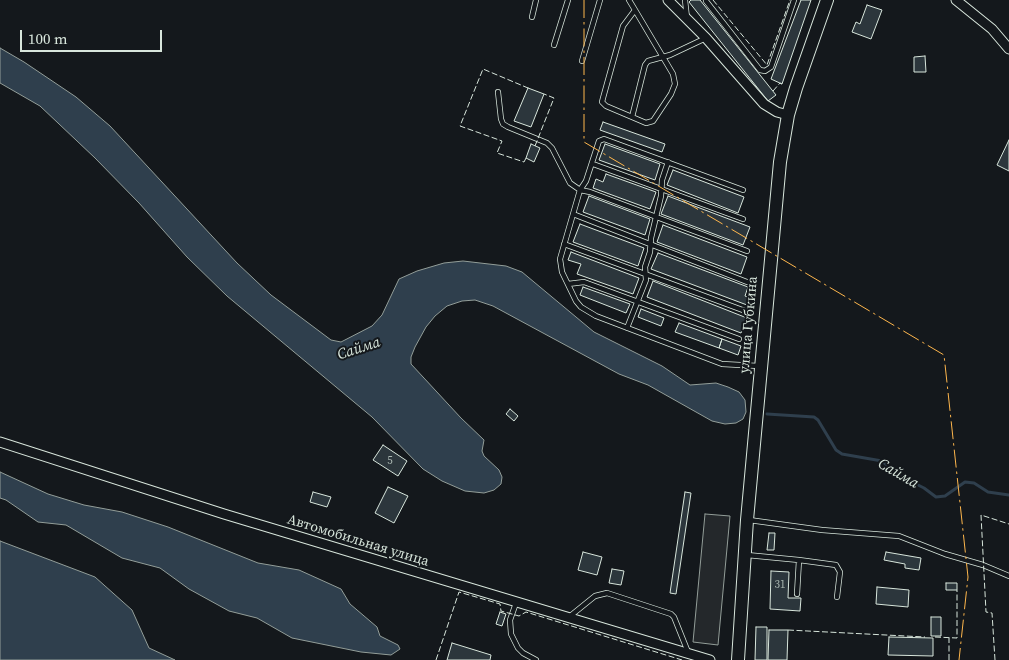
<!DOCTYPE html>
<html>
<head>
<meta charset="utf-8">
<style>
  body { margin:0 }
  #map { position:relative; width:1009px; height:660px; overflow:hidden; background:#14181c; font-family:"Source Serif 4",serif }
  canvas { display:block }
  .scale { position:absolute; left:20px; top:30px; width:142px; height:22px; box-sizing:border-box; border:2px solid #d8e6dc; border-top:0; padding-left:6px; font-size:15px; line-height:18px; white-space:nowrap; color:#d8e6dc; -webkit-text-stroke:4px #14181c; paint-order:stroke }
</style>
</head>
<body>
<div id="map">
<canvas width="1009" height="660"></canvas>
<div class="scale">100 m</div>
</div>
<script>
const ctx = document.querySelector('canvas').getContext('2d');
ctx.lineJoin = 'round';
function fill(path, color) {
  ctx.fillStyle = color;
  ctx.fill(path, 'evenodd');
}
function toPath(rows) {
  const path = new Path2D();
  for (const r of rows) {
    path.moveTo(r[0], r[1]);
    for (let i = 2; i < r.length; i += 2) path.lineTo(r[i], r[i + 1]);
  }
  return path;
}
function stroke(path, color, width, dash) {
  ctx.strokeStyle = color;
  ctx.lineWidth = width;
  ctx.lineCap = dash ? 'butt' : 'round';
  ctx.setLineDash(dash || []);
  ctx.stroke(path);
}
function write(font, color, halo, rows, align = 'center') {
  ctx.font = font + ' "Source Serif 4",serif';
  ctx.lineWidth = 4;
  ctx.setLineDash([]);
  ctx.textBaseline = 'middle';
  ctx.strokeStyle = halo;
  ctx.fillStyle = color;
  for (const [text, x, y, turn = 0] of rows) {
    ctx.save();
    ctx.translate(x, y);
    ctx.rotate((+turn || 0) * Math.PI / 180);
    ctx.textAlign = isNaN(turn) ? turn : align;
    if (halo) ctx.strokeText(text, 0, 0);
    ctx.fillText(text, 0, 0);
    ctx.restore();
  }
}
const parking = toPath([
  [705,514,730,516,718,645,693,642,705,514]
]);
const water = toPath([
  [0,48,24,62,76,97,110,126,237,263,271,295,331,340,341,342,372,326,382,315,399,279,417,271,444,263,463,261,506,266,522,272,594,332,662,366,690,385,716,383,728,387,739,392,745,400,746,412,743,419,736,423,725,424,712,421,648,385,619,374,493,306,475,300,462,301,447,306,435,316,426,327,415,347,411,357,411,364,461,418,484,440,482,451,484,456,499,470,502,477,501,484,494,490,484,493,465,491,442,481,423,469,372,417,227,296,187,257,139,203,95,158,40,106,0,83,0,48],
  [0,472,48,494,84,505,122,512,168,527,258,563,299,570,341,589,350,604,377,627,380,636,398,645,400,649,391,655,361,652,292,638,257,618,229,611,189,589,160,568,122,558,66,525,38,522,6,500,0,498,0,472],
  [0,541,95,577,132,610,149,648,175,660,0,660,0,541]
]);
const stream = toPath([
  [767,414,814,417,818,420,836,450,842,454,882,461,900,476,924,488,936,497,945,496,965,482,974,483,988,492,1009,495]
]);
const building = toPath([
  [691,0,700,0,776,95,768,101,689,2,691,0],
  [801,0,811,0,782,84,771,79,801,0],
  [867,5,882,10,871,39,852,32,856,22,860,24,867,5],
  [925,56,926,72,914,72,914,57,925,56],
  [528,88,544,94,531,127,514,121,528,88],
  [603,122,665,144,662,152,600,130,603,122],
  [1009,140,1009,171,997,165,1009,140],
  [531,144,540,148,534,162,526,158,531,144],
  [605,144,660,164,655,180,599,160,605,144],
  [673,170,744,197,738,213,667,185,673,170],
  [606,174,656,192,650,209,593,188,596,179,603,182,606,174],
  [589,196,650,219,645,235,583,212,589,196],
  [668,196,750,227,743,245,661,214,668,196],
  [580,224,644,248,638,266,573,242,580,224],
  [663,225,747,257,741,274,657,242,663,225],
  [571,252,639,278,633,294,577,274,581,264,568,260,571,252],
  [658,253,748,287,745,296,750,298,747,305,651,269,658,253],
  [653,281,747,318,741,333,647,297,653,281],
  [583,287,630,304,626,313,580,295,583,287],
  [641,309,664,318,661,326,638,317,641,309],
  [679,323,722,339,719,348,675,332,679,323],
  [722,339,741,346,738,355,719,348,722,339],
  [510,409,518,416,514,421,506,414,510,409],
  [383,445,407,461,398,476,373,460,383,445],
  [388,487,408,496,394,523,375,513,388,487],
  [313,492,331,497,327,507,310,502,313,492],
  [685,492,691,493,676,594,670,593,685,492],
  [769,533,775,533,774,550,767,550,769,533],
  [583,552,602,557,597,575,578,570,583,552],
  [886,552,921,558,919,570,905,568,905,564,884,560,886,552],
  [612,569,624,571,621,585,609,583,612,569],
  [771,571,789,572,788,598,801,598,800,611,770,609,771,571],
  [946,583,957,583,957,590,946,590,946,583],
  [877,587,909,590,908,607,876,604,877,587],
  [500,612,506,614,502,626,496,624,500,612],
  [931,617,941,617,941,636,931,636,931,617],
  [756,627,767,627,767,660,755,660,756,627],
  [769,630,788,630,787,660,768,660,769,630],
  [889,637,933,638,933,656,888,655,889,637],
  [452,643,491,655,490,660,447,660,452,643]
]);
const lane = toPath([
  [629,0,635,10,623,26,603,98,602,102,606,106,632,117,645,65,648,61,670,55,706,38],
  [685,0,687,18],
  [706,1,760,70,765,71,771,67,794,0],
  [532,17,536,0],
  [554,45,568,0],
  [582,61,600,0],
  [498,92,501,119,503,124,508,127,547,143,552,148,570,183,580,190,560,259,562,272,576,301,581,307,596,316,722,364,759,366],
  [632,117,646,123,653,121,671,94,675,84,673,74,635,10],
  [593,164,743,219],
  [743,190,604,139,599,141,586,181,580,190,590,192,747,251],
  [573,214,747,282],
  [564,244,748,312],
  [568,284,584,282,739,339],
  [627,328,646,280,645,267,650,252,651,238,661,196,662,180,668,162],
  [749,520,822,530,899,536,945,554,983,565,1009,576],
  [747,555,799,560,836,565,840,572,837,597],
  [797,594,799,560],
  [516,603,510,620,511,634,518,648,523,653,536,660],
  [569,617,595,596,607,593,671,614,674,617,688,652]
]);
const street = toPath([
  [668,0,706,38,764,104,777,112,788,115],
  [956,0,992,29,1009,49],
  [0,442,224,514,710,660]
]);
const secondary = toPath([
  [738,660,747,520,780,162,788,115,796,88,827,0]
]);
const fence = toPath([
  [713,0,767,65,790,0],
  [773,91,780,83,782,84],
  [535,146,554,98,544,94],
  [526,158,524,162,497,153,502,141,460,126,483,69,528,88],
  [788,630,925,637],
  [935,637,957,638,957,590],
  [436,660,459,592,500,604,501,611,519,616,526,612,682,660],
  [949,660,949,638],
  [995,660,992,613,986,612,981,515,1009,524]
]);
const power = toPath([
  [584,0,584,142,944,355,968,577,959,660]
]);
const numberNames = [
  ["5",390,461],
  ["31",780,585]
];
const streetNames = [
  ["улица Губкина",749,325,-85],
  ["Автомобильная улица",358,541,17]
];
const waterNames = [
  ["Сайма",359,349,-18],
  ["Сайма",898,474,30]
];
fill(parking, '#24282b');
stroke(parking, '#939e99', 1);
fill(water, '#2f3f4d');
stroke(water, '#939e99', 1);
stroke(stream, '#2f3f4d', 3);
fill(building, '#2c363c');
stroke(building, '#d8e6dc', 1);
stroke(lane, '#d8e6dc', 6);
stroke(street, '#d8e6dc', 11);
stroke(secondary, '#d8e6dc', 14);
stroke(lane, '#14181c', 4.5);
stroke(street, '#14181c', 9);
stroke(secondary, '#14181c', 12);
stroke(fence, '#d8e6dc', 1, [6, 2.5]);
stroke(power, '#ffb74d', 1, [18, 4, 2.5, 4]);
write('11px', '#adbab4', null, numberNames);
write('14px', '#d8e6dc', '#14181c', streetNames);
write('italic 15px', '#d8e6dc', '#14181c', waterNames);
</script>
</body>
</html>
